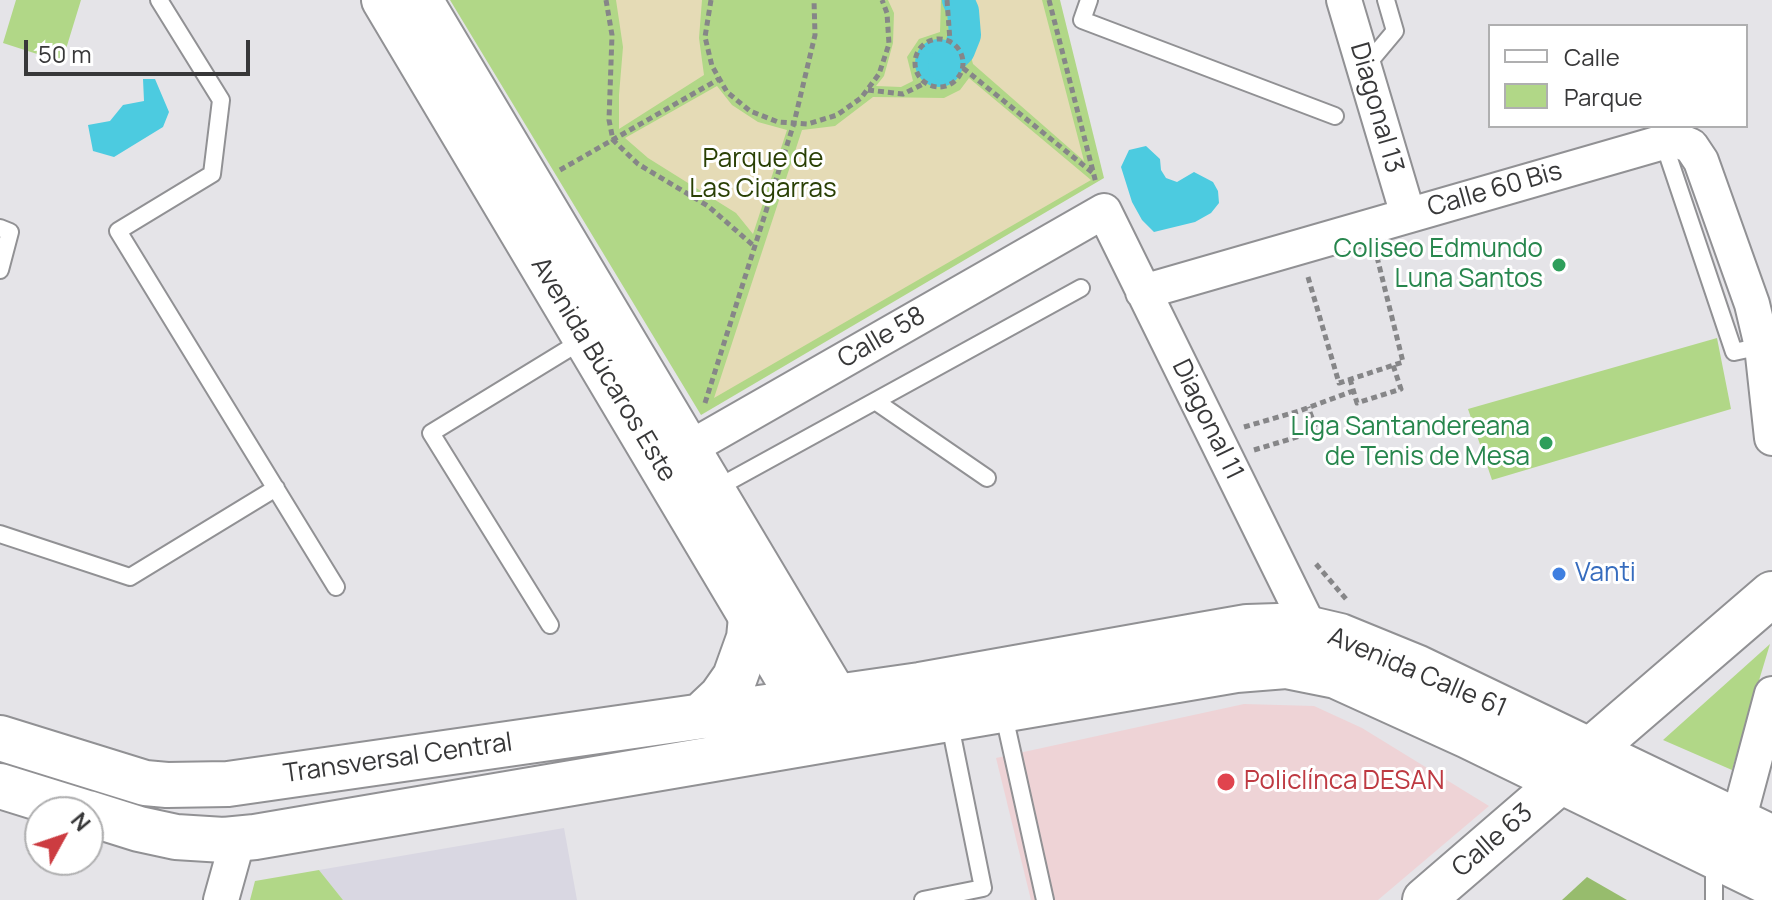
<!DOCTYPE html>
<html>
<head>
<meta charset="utf-8">
<style>
  body { margin:0 }
  #map { position:relative; width:1772px; height:900px; overflow:hidden; background:#e5e4e8; font-family:Manrope,sans-serif }
  canvas { display:block }
  .legend { position:absolute; left:1488px; top:24px; width:260px; height:104px; box-sizing:border-box; background:#fff; border:2px solid #afafb0; margin:0; padding:10px 14px; list-style:none; font-size:24px; color:#383839 }
  .legend li { display:flex; align-items:center; gap:16px; height:40px }
  .legend b { width:40px; border:2px solid #afafb0 }
  .north { position:absolute; left:24px; top:796px; width:80px; height:80px; box-sizing:border-box; background:#fff; border:2px solid #afafb0; border-radius:50%; rotate:50deg; font-size:22px; font-weight:700; line-height:32px; text-align:center; color:#383839 }
  .north::after { content:''; display:block; margin:auto; width:28px; height:36px; background:#cc3c41; clip-path:polygon(50% 0,100% 100%,50% 72%,0 100%) }
  .scale { position:absolute; left:24px; top:40px; width:226px; height:36px; box-sizing:border-box; border:4px solid #383839; border-top:0; padding-left:10px; font-size:24px; line-height:28px; white-space:nowrap; color:#383839; -webkit-text-stroke:6px #fff; paint-order:stroke }
</style>
</head>
<body>
<div id="map">
<canvas width="1772" height="900"></canvas>
<ul class="legend">
<li><b style="height:10px;background:#fff"></b>Calle</li>
<li><b style="height:22px;background:#b1d787"></b>Parque</li>
</ul>
<div class="north">N</div>
<div class="scale">50 m</div>
</div>
<script>
const ctx = document.querySelector('canvas').getContext('2d');
ctx.lineJoin = 'round';
function fill(path, color) {
  ctx.fillStyle = color;
  ctx.fill(path, 'evenodd');
}
function toPath(rows) {
  const path = new Path2D();
  for (const r of rows) {
    if (r.length === 3) {
      path.moveTo(r[0] + r[2], r[1]);
      path.arc(r[0], r[1], r[2], 0, 2 * Math.PI);
      continue;
    }
    path.moveTo(r[0], r[1]);
    for (let i = 2; i < r.length; i += 2) path.lineTo(r[i], r[i + 1]);
  }
  return path;
}
function stroke(path, color, width, dash) {
  ctx.strokeStyle = color;
  ctx.lineWidth = width;
  ctx.lineCap = dash ? 'butt' : 'round';
  ctx.setLineDash(dash || []);
  ctx.stroke(path);
}
function write(font, color, halo, rows, align = 'center') {
  ctx.font = font + ' Manrope,sans-serif';
  ctx.lineWidth = 6;
  ctx.setLineDash([]);
  ctx.textBaseline = 'middle';
  ctx.strokeStyle = halo;
  ctx.fillStyle = color;
  for (const [text, x, y, turn = 0] of rows) {
    ctx.save();
    ctx.translate(x, y);
    ctx.rotate((+turn || 0) * Math.PI / 180);
    ctx.textAlign = isNaN(turn) ? turn : align;
    if (halo) ctx.strokeText(text, 0, 0);
    ctx.fillText(text, 0, 0);
    ctx.restore();
  }
}
const built = toPath([
  [564,828,577,900,343,900,319,870]
]);
const medical = toPath([
  [1244,704,1314,706,1362,728,1489,806,1378,900,1031,900,996,758]
]);
const green = toPath([
  [16,0,81,0,62,62,3,43],
  [450,0,1060,0,1104,178,701,415],
  [1717,338,1731,409,1492,480,1468,409],
  [1770,644,1732,770,1663,740],
  [319,870,343,900,250,900,255,881]
]);
const forest = toPath([
  [1587,877,1627,900,1562,900]
]);
const sand = toPath([
  [616,0,702,0,699,38,704,75,619,129,619,95,623,47],
  [888,0,941,0,940,32,919,39,907,57,913,81,901,87,876,86,884,76,893,43,894,13],
  [958,0,1042,0,1084,161,973,64,965,35,963,11],
  [969,78,1091,180,714,398,802,130,835,126,873,97,944,98,960,90],
  [717,86,732,105,758,122,787,130,753,234,736,213,648,158,625,138]
]);
const water = toPath([
  [939,63,24],
  [143,79,155,79,169,112,163,127,114,157,93,151,88,125,110,121,123,105,144,101],
  [1146,146,1160,159,1161,170,1166,178,1177,182,1194,172,1213,182,1218,191,1219,203,1211,213,1195,222,1154,232,1142,220,1132,202,1121,167,1129,150]
]);
const canal = toPath([
  [944,65,959,50,965,35,963,11,958,0]
]);
const path = toPath([
  [606,0,612,35,609,120,613,140,638,164,708,206,755,247],
  [711,0,705,37,712,66,727,92,750,111,778,122,808,124,837,115,861,98,879,74,889,44,887,13,882,0],
  [947,0,950,41],
  [1049,0,1096,183],
  [939,63,24],
  [963,68,1093,173],
  [868,90,903,94,925,83],
  [560,170,719,79],
  [1308,277,1339,383,1403,362,1377,257],
  [1350,379,1357,403,1401,389,1393,365],
  [705,403,794,123,815,35,814,0],
  [1244,427,1299,411,1353,391],
  [1254,450,1317,431,1308,407],
  [1316,564,1346,599]
]);
const service = toPath([
  [159,0,221,100,212,174,118,231,336,587],
  [1089,0,1082,20,1335,116],
  [1364,68,1395,31,1386,0],
  [1663,141,1734,352,1762,346],
  [0,228,10,232,0,270],
  [875,401,987,478],
  [715,489,1081,288],
  [0,534,130,577,276,488],
  [550,625,431,433,583,340],
  [1003,711,1045,900],
  [923,900,983,888,949,720],
  [1714,900,1714,861]
]);
const minor = toPath([
  [1344,0,1408,215],
  [1143,292,1674,139,1691,146,1701,161,1752,304,1762,346,1772,438],
  [667,461,1104,211,1310,629],
  [1738,821,1772,694],
  [221,900,238,839]
]);
const tertiary = toPath([
  [383,0,818,731],
  [421,0,853,724],
  [1424,900,1562,781]
]);
const secondary = toPath([
  [703,714,721,697,735,677,749,638,751,617],
  [0,738,145,783,167,785,228,784,920,685,1207,634,1247,627,1278,626,1310,629,1340,636,1416,667,1772,838],
  [1592,749,1772,594],
  [0,786,84,812],
  [88,813,139,829,176,837,224,840,255,837,1236,670,1286,666,1336,676,1468,736,1772,884]
]);
const markers = [
  [1559,265,8,"#2e9e5b"],
  [1546,443,8,"#2e9e5b"],
  [1559,574,8,"#3f7fe0"],
  [1226,782,10,"#e0444e"]
];
const streetNames = [
  ["Diagonal 13",1376,108,74],
  ["Calle 60 Bis",1495,190,-16],
  ["Calle 58",882,338,-30],
  ["Avenida Búcaros Este",603,370,59],
  ["Diagonal 11",1207,420,64],
  ["Avenida Calle 61",1417,673,23],
  ["Transversal Central",398,759,-8],
  ["Calle 63",1493,841,-41]
];
const parkNames = [
  ["Parque de",763,160],
  ["Las Cigarras",763,190]
];
const leisureNames = [
  ["Coliseo Edmundo",1543,250],
  ["Luna Santos",1543,280],
  ["Liga Santandereana",1530,428],
  ["de Tenis de Mesa",1530,458]
];
const shopNames = [
  ["Vanti",1575,574]
];
const healthNames = [
  ["Policlínca DESAN",1244,782]
];
fill(built, '#d9d7e2');
fill(medical, '#eed3d6');
fill(green, '#b1d787');
fill(forest, '#97bc6d');
fill(sand, '#e5dbb6');
fill(water, '#4ccbe0');
stroke(canal, '#4ccbe0', 32);
stroke(service, '#919194', 20);
stroke(minor, '#919194', 38);
stroke(tertiary, '#919194', 46);
stroke(secondary, '#919194', 48);
stroke(path, '#868688', 5, [6, 4]);
stroke(service, '#fff', 16);
stroke(minor, '#fff', 34);
stroke(tertiary, '#fff', 42);
stroke(secondary, '#fff', 44);
for (const [x, y, r, color] of markers) {
  const dot = new Path2D();
  dot.arc(x, y, r, 0, 2 * Math.PI);
  ctx.fillStyle = color;
  ctx.fill(dot);
  stroke(dot, '#fff', 3);
}
write('26px', '#383839', '#fff', streetNames);
write('26px', '#2a4005', '#fff', parkNames);
write('26px', '#27864d', '#fff', leisureNames, 'right');
write('26px', '#366cbe', '#fff', shopNames, 'left');
write('26px', '#be3a42', '#fff', healthNames, 'left');
</script>
</body>
</html>
